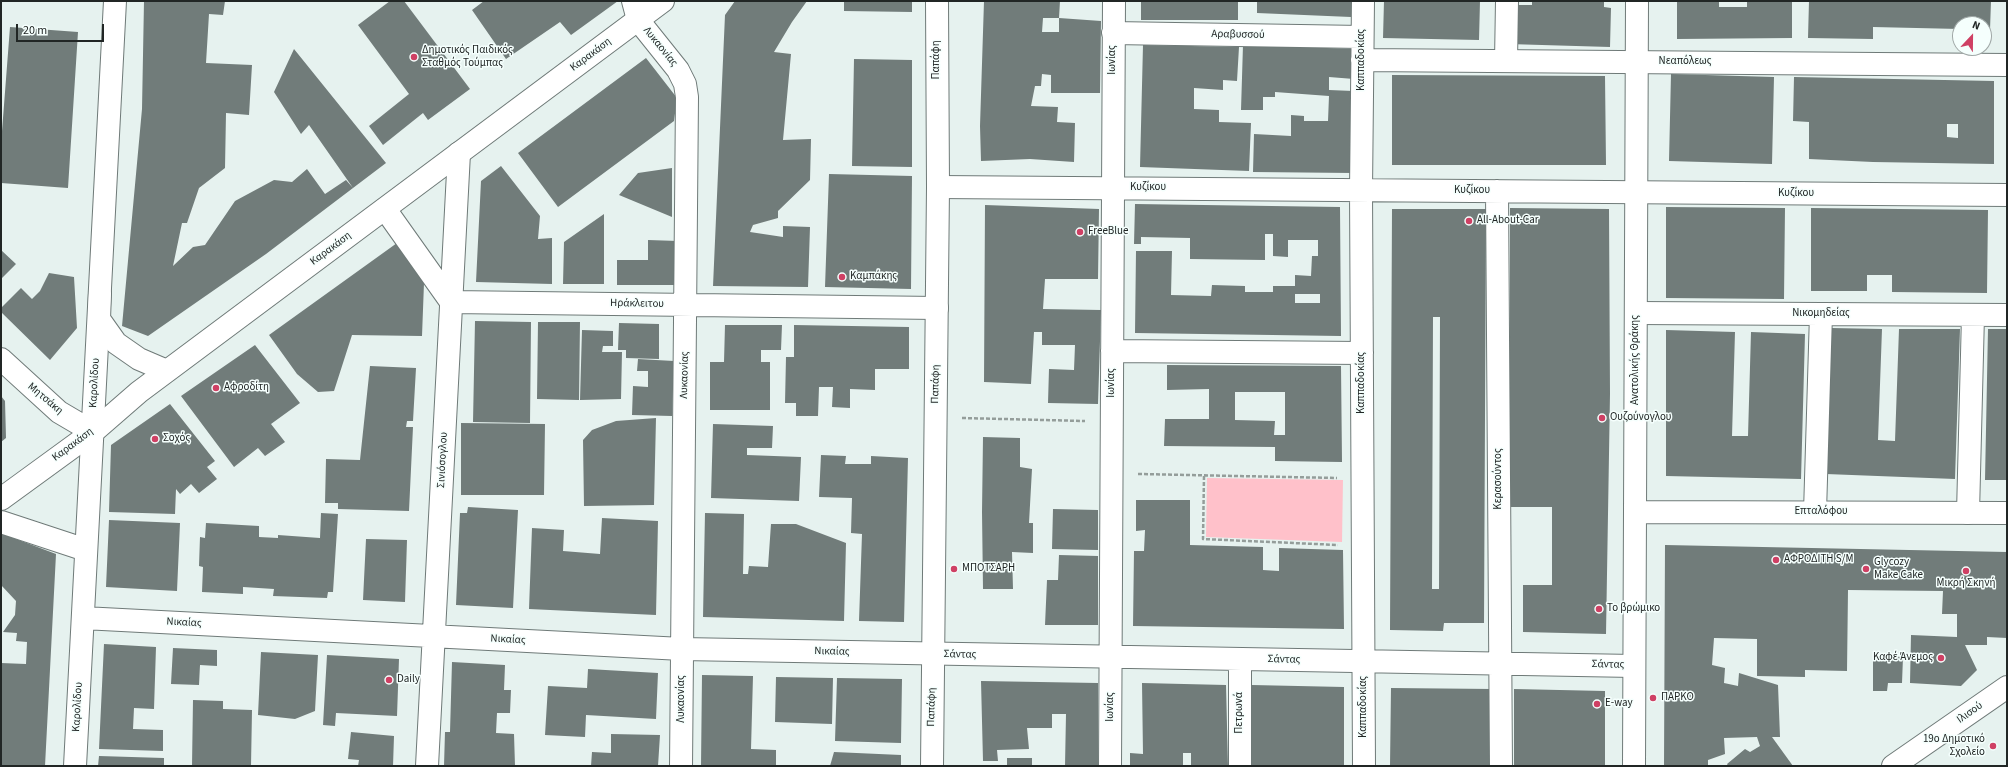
<!DOCTYPE html>
<html>
<head>
<meta charset="utf-8">
<style>
  body { margin:0 }
  #map { position:relative; width:2008px; height:767px; overflow:hidden; background:#e6f2ef; font-family:"Source Sans 3",sans-serif }
  canvas { display:block }
  .frame { position:absolute; inset:0; border:2px solid #212625; pointer-events:none }
  .north { position:absolute; left:1952px; top:16px; width:40px; height:40px; box-sizing:border-box; background:#f5fffd; border:1px solid #a0a8a7; border-radius:50%; rotate:22deg; font-size:11px; font-weight:700; line-height:16px; text-align:center; color:#212625 }
  .north::after { content:''; display:block; margin:auto; width:14px; height:18px; background:#cf4064; clip-path:polygon(50% 0,100% 100%,50% 72%,0 100%) }
  .scale { position:absolute; left:16px; top:24px; width:88px; height:18px; box-sizing:border-box; border:2px solid #212625; border-top:0; padding-left:5px; font-size:12px; line-height:14px; white-space:nowrap; color:#212625; -webkit-text-stroke:3px #f5fffd; paint-order:stroke }
</style>
</head>
<body>
<div id="map">
<canvas width="2008" height="767"></canvas>
<div class="frame"></div>
<div class="north">N</div>
<div class="scale">20 m</div>
</div>
<script>
const ctx = document.querySelector('canvas').getContext('2d');
ctx.lineJoin = 'round';
function fill(path, color) {
  ctx.fillStyle = color;
  ctx.fill(path, 'evenodd');
}
function toPath(rows) {
  const path = new Path2D();
  for (const r of rows) {
    path.moveTo(r[0], r[1]);
    for (let i = 2; i < r.length; i += 2) path.lineTo(r[i], r[i + 1]);
  }
  return path;
}
function stroke(path, color, width, dash) {
  ctx.strokeStyle = color;
  ctx.lineWidth = width;
  ctx.lineCap = dash ? 'butt' : 'round';
  ctx.setLineDash(dash || []);
  ctx.stroke(path);
}
function write(font, color, halo, rows, align = 'center') {
  ctx.font = font + ' "Source Sans 3",sans-serif';
  ctx.lineWidth = 3;
  ctx.setLineDash([]);
  ctx.textBaseline = 'middle';
  ctx.strokeStyle = halo;
  ctx.fillStyle = color;
  for (const [text, x, y, turn = 0] of rows) {
    ctx.save();
    ctx.translate(x, y);
    ctx.rotate((+turn || 0) * Math.PI / 180);
    ctx.textAlign = isNaN(turn) ? turn : align;
    if (halo) ctx.strokeText(text, 0, 0);
    ctx.fillText(text, 0, 0);
    ctx.restore();
  }
}
const green = toPath([
  [1207,478,1343,480,1342,542,1206,537]
]);
const building = toPath([
  [144,1,225,1,223,15,209,14,206,63,252,65,249,115,226,113,225,168,199,188,187,223,182,223,173,266,193,247,205,245,235,201,274,180,292,182,307,169,325,194,346,180,353,188,266,254,148,336,122,326,142,109],
  [390,1,404,1,470,89,428,120,423,113,383,145,369,126,409,94,358,25],
  [484,1,618,1,571,35,560,22,506,59,472,10],
  [735,1,807,1,792,22,774,52,791,54,783,140,811,139,810,180,778,211,778,218,753,225,750,232,783,237,783,226,810,227,808,287,713,286,725,15],
  [844,1,912,1,912,12,844,11],
  [984,1,1060,1,1059,18,1043,18,1042,32,1059,32,1059,18,1101,21,1100,93,1051,93,1051,75,1042,74,1041,86,1035,86,1031,106,1058,107,1057,122,1075,123,1074,162,1030,159,981,161,980,126],
  [1141,1,1238,1,1238,20,1141,20],
  [1257,1,1352,1,1351,17,1257,13],
  [1384,1,1480,1,1479,40,1383,38],
  [1532,1,1604,1,1604,7,1611,8,1610,47,1508,44,1509,5,1532,5],
  [1677,1,1719,1,1719,7,1747,7,1747,1,1792,1,1792,38,1677,39],
  [1809,1,1991,1,1990,30,1984,30,1984,24,1960,24,1960,29,1873,27,1873,39,1808,38],
  [10,27,78,32,68,188,1,183,1,144],
  [1143,45,1239,47,1237,81,1223,80,1223,90,1194,88,1194,109,1219,110,1219,122,1251,123,1249,171,1140,167],
  [1243,45,1355,49,1354,79,1329,77,1329,90,1353,91,1353,173,1253,172,1254,134,1291,136,1291,115,1304,116,1304,121,1328,121,1329,96,1275,92,1275,97,1263,97,1263,110,1241,110],
  [294,49,386,163,353,188,309,125,301,134,274,92],
  [646,58,677,98,674,121,558,207,518,153],
  [854,59,912,60,912,167,852,166],
  [1671,74,1774,77,1772,164,1669,161],
  [1392,75,1605,76,1606,165,1392,165],
  [1794,77,1994,81,1994,164,1873,162,1809,159,1809,122,1793,121],
  [1947,124,1958,124,1958,138,1947,137],
  [501,166,540,216,538,239,552,238,552,284,476,282,481,181],
  [672,168,672,217,619,195,638,173],
  [829,174,912,176,911,289,825,287],
  [1135,204,1340,207,1341,336,1135,333,1136,251,1172,251,1171,295,1211,296,1212,285,1245,286,1245,292,1273,292,1273,286,1295,286,1295,275,1311,276,1312,256,1318,256,1318,240,1288,240,1288,257,1273,256,1273,234,1265,234,1265,260,1190,259,1190,238,1141,237,1141,244,1134,244],
  [1295,294,1320,294,1320,303,1295,303],
  [985,205,1099,209,1098,279,1045,279,1043,309,1101,310,1098,404,1048,403,1049,369,1074,370,1075,345,1042,345,1042,332,1034,332,1031,384,984,382],
  [1666,207,1785,208,1784,299,1666,298],
  [1510,208,1609,209,1610,394,1606,634,1523,632,1523,585,1552,585,1552,507,1510,507],
  [1811,208,1988,210,1987,293,1892,292,1892,275,1867,275,1867,291,1811,291],
  [1392,209,1486,209,1484,623,1444,623,1443,631,1390,630],
  [1433,317,1440,317,1439,589,1432,589],
  [604,214,604,284,563,284,564,242],
  [648,240,678,241,679,285,617,285,617,260,648,260],
  [397,243,424,283,422,336,352,335,334,391,318,392,297,374,269,335],
  [1,250,16,264,1,279],
  [49,273,74,277,77,328,50,360,1,312,1,308,21,288,32,299,40,291],
  [475,321,531,322,530,423,473,422],
  [538,322,580,322,579,400,537,399],
  [619,323,659,324,659,359,626,358,626,350,618,350],
  [725,325,782,325,781,350,761,350,761,362,770,362,770,410,710,410,710,362,724,362],
  [794,325,909,327,909,369,875,369,875,390,850,389,850,408,832,407,833,387,819,387,818,416,796,416,796,403,785,403,786,357,794,357],
  [1831,328,1882,329,1878,440,1895,441,1899,329,1960,329,1955,479,1826,474],
  [1988,329,2007,329,2007,480,1985,480],
  [582,330,613,331,613,346,603,346,602,352,622,352,621,399,580,400],
  [1666,330,1735,332,1732,436,1748,436,1751,332,1805,334,1801,479,1666,476],
  [255,345,300,403,271,424,285,442,265,456,258,448,234,467,181,396],
  [638,359,674,361,672,416,632,415,633,386,648,387,648,371,637,371],
  [1167,365,1341,366,1342,462,1275,461,1275,447,1164,446,1165,419,1209,419,1209,389,1167,390],
  [1235,392,1285,392,1285,435,1274,435,1275,421,1235,420],
  [370,366,416,368,413,421,407,421,406,427,413,427,409,511,338,509,338,503,325,503,326,459,360,460],
  [1,396,5,401,6,438,1,442],
  [170,404,215,461,207,467,217,479,199,493,191,484,180,494,176,489,175,514,109,512,111,445],
  [656,418,654,505,584,506,583,440,592,430,616,421],
  [461,423,545,424,544,495,461,495],
  [713,424,773,426,772,448,747,448,747,455,801,457,799,501,711,498],
  [983,437,1020,438,1020,467,1032,469,1029,523,1033,523,1033,553,1012,552,1013,589,983,589,982,512],
  [821,455,846,456,845,464,871,464,871,456,908,458,904,622,859,621,862,534,851,533,852,498,819,497],
  [1136,500,1190,500,1190,545,1263,547,1263,570,1279,571,1279,548,1343,550,1344,629,1133,626,1134,551,1144,551,1145,530,1136,531],
  [468,507,518,510,513,608,456,605,460,513,467,513],
  [1053,509,1098,510,1098,550,1052,549],
  [321,513,338,514,333,592,328,592,327,598,273,596,274,589,243,587,243,594,202,592,203,567,199,566,200,537,205,538,206,523,259,526,259,537,278,538,278,535,320,538],
  [705,513,744,514,743,574,748,574,749,566,768,567,771,524,796,524,846,543,844,621,703,617],
  [602,518,658,521,656,615,529,609,532,528,564,530,563,551,600,554],
  [109,520,180,523,177,591,106,587],
  [3,534,56,554,45,766,1,766,1,663,26,664,27,642,16,641,17,633,3,632,15,615,16,601,1,585,1,535],
  [366,539,407,540,405,602,363,600],
  [1665,545,2007,552,2007,638,1987,637,1987,645,1965,645,1977,670,1961,686,1910,683,1911,635,1957,637,1957,614,1942,614,1943,591,1848,590,1847,671,1805,670,1805,677,1757,676,1757,639,1714,638,1712,665,1725,668,1724,683,1738,686,1739,673,1778,685,1780,737,1772,737,1793,766,1728,766,1727,764,1745,749,1750,752,1760,746,1757,737,1724,738,1725,754,1708,760,1708,766,1664,766],
  [1059,555,1098,556,1098,625,1045,625,1047,580,1058,580],
  [104,644,156,647,154,709,134,708,133,729,163,730,163,751,99,749],
  [173,648,217,650,217,666,200,665,199,685,171,684],
  [261,652,318,655,315,711,295,719,258,715],
  [327,655,399,659,397,716,336,713,335,726,323,725],
  [1873,656,1903,657,1902,683,1888,683,1887,691,1873,691],
  [452,662,505,665,504,690,511,690,510,713,497,713,496,733,514,734,515,766,444,766,445,732,450,732],
  [588,669,658,673,656,719,586,715,585,737,545,735,548,686,587,688],
  [702,675,753,676,751,749,776,750,776,766,701,766],
  [776,677,833,678,832,724,775,722],
  [837,678,902,679,901,743,835,741],
  [981,681,1098,683,1098,766,1065,766,1066,714,1052,714,1052,728,1027,728,1029,749,997,750,998,761,983,761],
  [1142,683,1226,685,1228,766,1191,766,1191,753,1183,753,1183,766,1130,766,1130,753,1143,754],
  [1252,685,1344,687,1344,766,1252,766],
  [1391,688,1493,689,1494,766,1390,766],
  [1514,689,1605,691,1605,766,1514,766],
  [193,700,223,701,223,709,252,710,251,766,192,766],
  [351,732,394,736,393,766,358,766,359,760,348,759],
  [611,734,660,735,658,766,591,766,592,752,611,753],
  [834,752,901,755,901,766,830,766],
  [99,756,164,758,164,766,98,766],
  [1007,758,1032,758,1032,766,1007,766]
]);
const path = toPath([
  [962,418,1085,421],
  [1138,474,1337,478],
  [1204,476,1203,539,1338,545]
]);
const street = toPath([
  [633,1,638,20,678,70,685,84,687,97,681,766],
  [1363,1,1361,190,1364,766],
  [1113,33,1362,37],
  [1362,60,2007,65],
  [1506,61,1507,1],
  [938,187,2007,195],
  [1497,191,1501,766],
  [385,209,451,302,937,308],
  [1636,313,2007,315],
  [1112,351,1362,353],
  [1,359,59,412,93,432],
  [1815,512,1821,314],
  [1968,513,1973,315],
  [1,522,86,550],
  [83,618,682,649,1634,666],
  [1240,660,1240,766],
  [75,766,115,1],
  [427,766,459,153],
  [1110,766,1114,1]
]);
const secondary = toPath([
  [100,293,99,319,116,343,139,359,167,371],
  [1,499,93,432,139,392,663,1],
  [1635,512,2007,513],
  [932,766,938,187,937,1],
  [1634,766,1637,1],
  [1893,766,2007,687]
]);
const markers = [
  [414,57,4,"#cf4064"],
  [1469,221,4,"#cf4064"],
  [1080,232,4,"#cf4064"],
  [842,277,4,"#cf4064"],
  [216,388,4,"#cf4064"],
  [1602,418,4,"#cf4064"],
  [155,439,4,"#cf4064"],
  [1776,560,4,"#cf4064"],
  [954,569,4,"#cf4064"],
  [1866,569,4,"#cf4064"],
  [1966,571,4,"#cf4064"],
  [1599,609,4,"#cf4064"],
  [1941,658,4,"#cf4064"],
  [389,680,4,"#cf4064"],
  [1653,698,4,"#cf4064"],
  [1597,704,4,"#cf4064"],
  [1993,746,4,"#cf4064"]
];
const streetNames = [
  ["Αραβυσσού",1238,35,1],
  ["Λυκαονίας",660,47,51],
  ["Καρακάση",591,55,-37],
  ["Παπάφη",937,60,-90],
  ["Ιωνίας",1113,60,-90],
  ["Καππαδοκίας",1362,60,-90],
  ["Νεαπόλεως",1685,62],
  ["Κυζίκου",1148,188],
  ["Κυζίκου",1472,191],
  ["Κυζίκου",1796,194],
  ["Καρακάση",331,249,-37],
  ["Ηράκλειτου",637,304,1],
  ["Νικομηδείας",1821,314],
  ["Ανατολικής Θράκης",1636,360,-90],
  ["Λυκαονίας",685,375,-89],
  ["Καρολίδου",95,383,-87],
  ["Ιωνίας",1112,383,-90],
  ["Καππαδοκίας",1362,383,-90],
  ["Παπάφη",936,384,-89],
  ["Μητσάκη",45,399,40],
  ["Καρακάση",73,445,-37],
  ["Σινιόσογλου",443,460,-87],
  ["Κερασούντος",1499,479,-90],
  ["Επταλόφου",1821,512],
  ["Νικαίας",184,623,3],
  ["Νικαίας",508,640,3],
  ["Νικαίας",832,652,1],
  ["Σάντας",960,655,1],
  ["Σάντας",1284,660,1],
  ["Σάντας",1608,665,1],
  ["Λυκαονίας",682,699,-90],
  ["Καρολίδου",78,707,-87],
  ["Παπάφη",932,707,-89],
  ["Ιωνίας",1111,707,-90],
  ["Καππαδοκίας",1364,707,-90],
  ["Πετρωνά",1240,713,-90],
  ["Ιλισού",1970,713,-35]
];
const poiNames = [
  ["Δημοτικός Παιδικός",422,51],
  ["Σταθμός Τούμπας",422,64],
  ["All-About-Car",1477,221],
  ["FreeBlue",1088,232],
  ["Καμπάκης",850,277],
  ["Αφροδίτη",224,388],
  ["Ουζούνογλου",1610,418],
  ["Σοχός",163,439],
  ["ΑΦΡΟΔΙΤΗ S/M",1784,560],
  ["Glycozy",1874,563],
  ["Make Cake",1874,576],
  ["ΜΠΟΤΣΑΡΗ",962,569],
  ["Μικρή Σκηνή",1966,584,"center"],
  ["Το βρώμικο",1607,609],
  ["Καφέ Άνεμος",1933,658,"right"],
  ["Daily",397,680],
  ["ΠΑΡΚΟ",1661,698],
  ["E-way",1605,704],
  ["19ο Δημοτικό",1985,740,"right"],
  ["Σχολείο",1985,753,"right"]
];
fill(green, '#ffc1ca');
fill(building, '#717c7a');
stroke(street, '#6f7a78', 24);
stroke(secondary, '#6f7a78', 24);
stroke(path, '#949d9a', 2.5, [4, 2]);
stroke(street, '#fff', 22);
stroke(secondary, '#fff', 22);
for (const [x, y, r, color] of markers) {
  const dot = new Path2D();
  dot.arc(x, y, r, 0, 2 * Math.PI);
  ctx.fillStyle = color;
  ctx.fill(dot);
  stroke(dot, '#f5fffd', 1.5);
}
write('11px', '#212625', '#f5fffd', streetNames);
write('11px', '#212625', '#f5fffd', poiNames, 'left');
</script>
</body>
</html>
